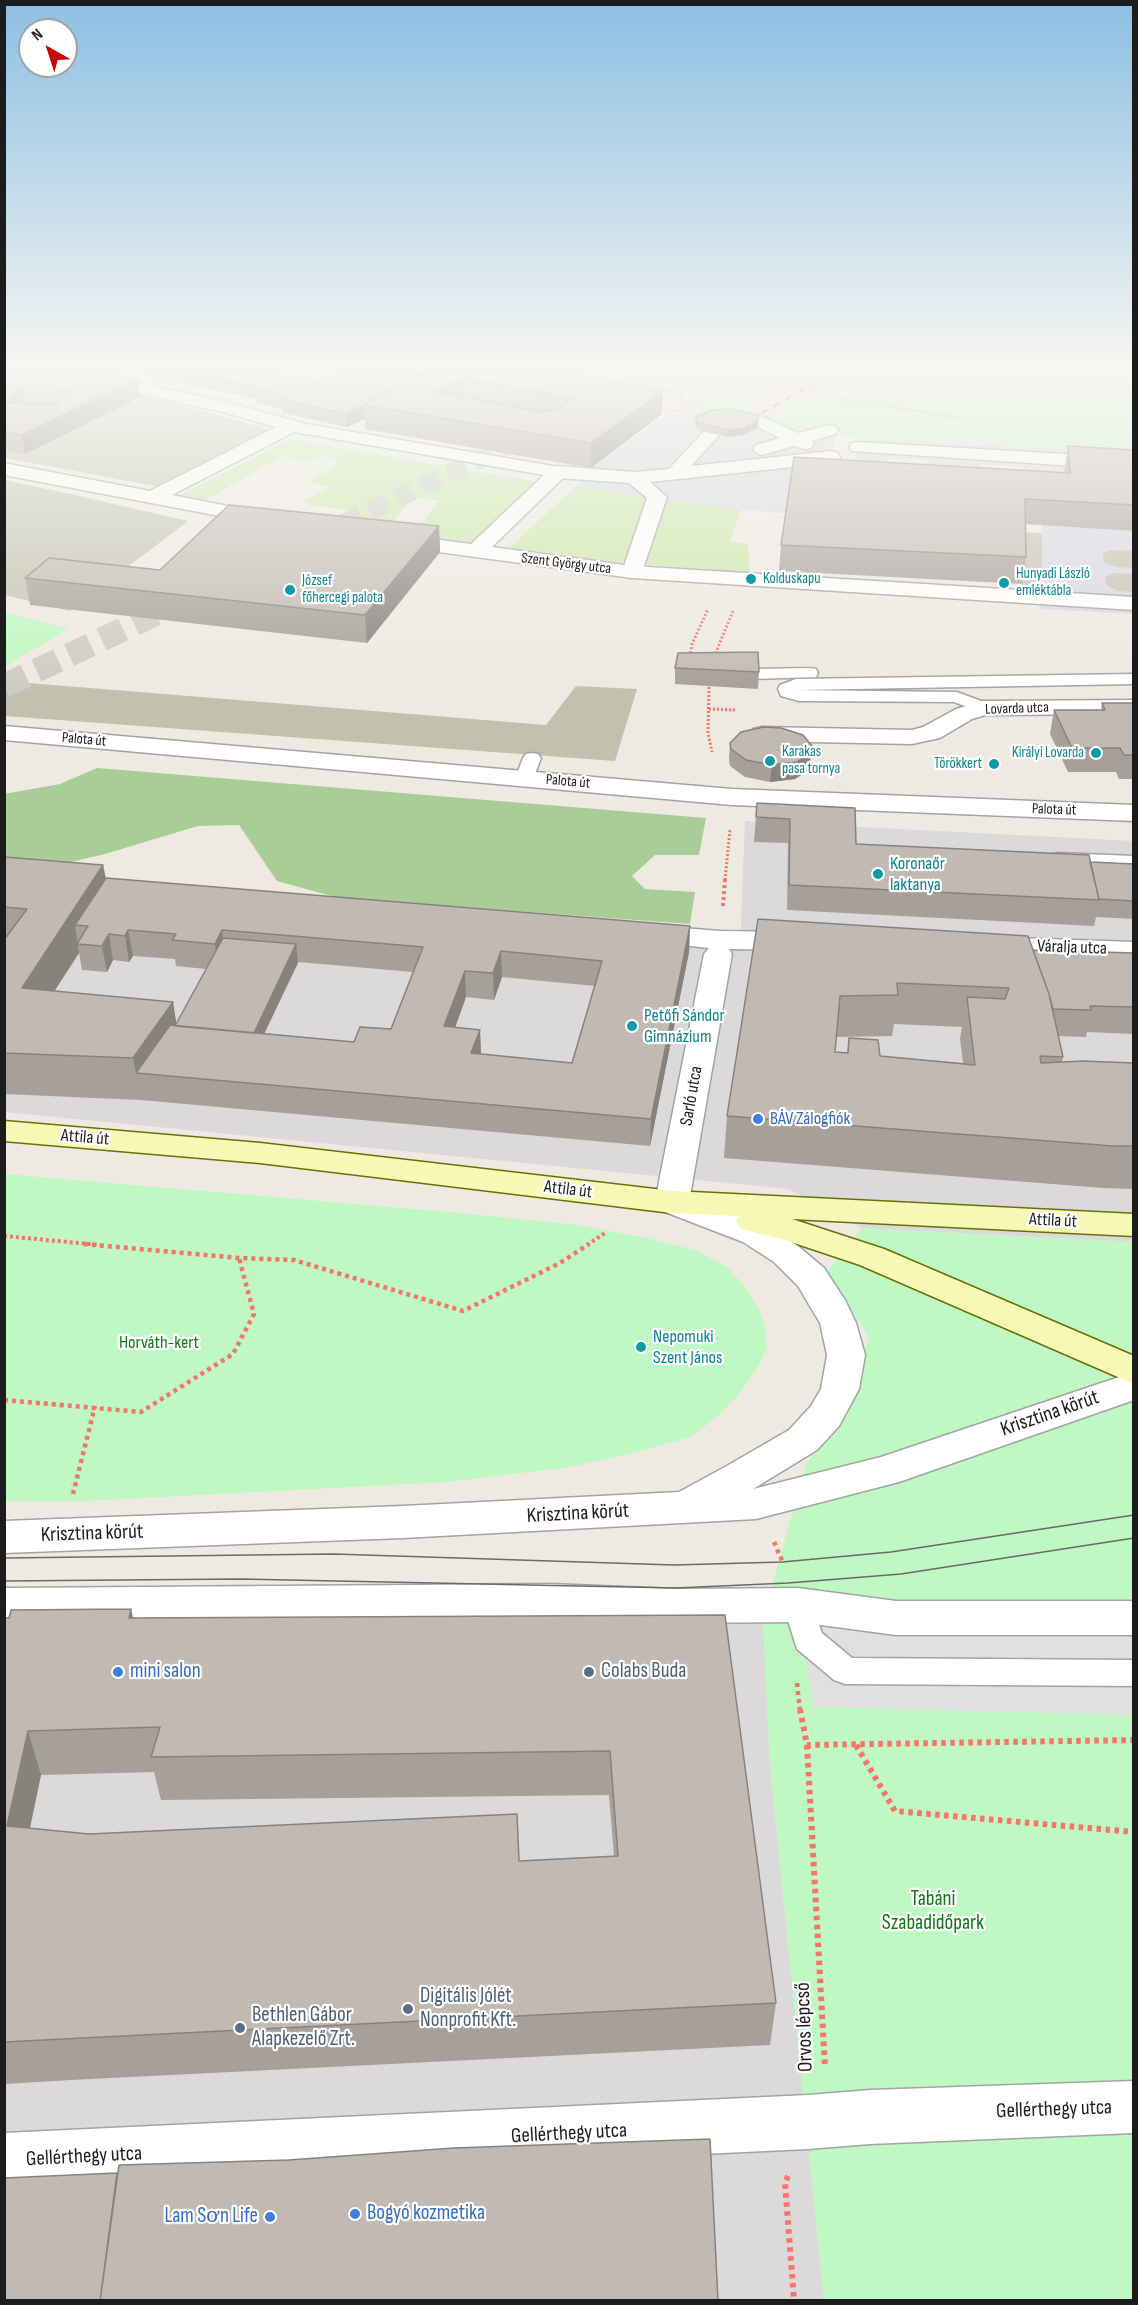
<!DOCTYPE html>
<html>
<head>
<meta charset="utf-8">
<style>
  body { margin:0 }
  #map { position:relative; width:1138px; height:2305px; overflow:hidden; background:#eeeae2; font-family:"Sofia Sans Condensed",sans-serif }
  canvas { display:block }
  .frame { position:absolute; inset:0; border:6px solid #1c1c1c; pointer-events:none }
  .north { position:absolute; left:18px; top:18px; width:60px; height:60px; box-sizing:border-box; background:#fff; border:2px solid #a4a4a4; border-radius:50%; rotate:321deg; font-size:16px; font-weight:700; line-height:24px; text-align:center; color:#1c1c1c }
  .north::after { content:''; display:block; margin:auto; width:21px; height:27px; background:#c6030a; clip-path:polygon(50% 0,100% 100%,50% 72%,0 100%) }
</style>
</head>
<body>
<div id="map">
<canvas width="1138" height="2305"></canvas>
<div class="frame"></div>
<div class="north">N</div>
</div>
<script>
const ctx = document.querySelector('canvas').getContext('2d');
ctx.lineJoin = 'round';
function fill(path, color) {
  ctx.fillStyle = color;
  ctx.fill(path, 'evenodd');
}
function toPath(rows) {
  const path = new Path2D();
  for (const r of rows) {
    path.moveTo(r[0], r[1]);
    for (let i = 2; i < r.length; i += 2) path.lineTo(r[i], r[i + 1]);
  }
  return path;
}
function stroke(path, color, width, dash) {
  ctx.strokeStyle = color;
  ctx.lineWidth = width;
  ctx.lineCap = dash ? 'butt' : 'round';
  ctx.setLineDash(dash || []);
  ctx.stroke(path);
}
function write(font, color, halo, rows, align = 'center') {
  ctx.font = font + ' "Sofia Sans Condensed",sans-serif';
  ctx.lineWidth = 4.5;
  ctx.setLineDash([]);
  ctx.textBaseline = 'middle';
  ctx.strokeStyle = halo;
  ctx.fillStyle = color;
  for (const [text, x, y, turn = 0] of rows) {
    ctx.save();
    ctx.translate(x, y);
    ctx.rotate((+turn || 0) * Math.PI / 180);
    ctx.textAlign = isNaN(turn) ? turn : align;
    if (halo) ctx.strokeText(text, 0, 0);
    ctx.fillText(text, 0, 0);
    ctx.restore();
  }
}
const residential = toPath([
  [745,821,1133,841,1133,1242,862,1228,789,1189,5,1112,4,873,740,947],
  [763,1618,770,1765,824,2300,5,2300,4,1627]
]);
const industrial = toPath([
  [808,371,853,371,764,420,744,435,727,437,698,430,695,425,730,415]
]);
const construction = toPath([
  [4,378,87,384,144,395,276,431,165,488,5,458],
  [5,480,66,493,188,521,70,611,5,595],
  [1021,532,1133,539,1133,600,1022,593],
  [4,681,546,725,576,686,637,689,615,761,5,716]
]);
const grass = toPath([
  [290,439,449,467,544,483,480,544,331,524,349,510,311,505,308,505,310,502,303,502,329,487,308,482,339,463,335,458,325,456,306,461,284,456,204,501,178,496],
  [413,498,440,500,418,528,390,524],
  [576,486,741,510,730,542,748,544,750,573,518,554,509,548]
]);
const forest = toPath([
  [97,768,706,818,699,855,655,855,632,876,645,889,695,892,690,924,339,898,277,881,239,825,198,826,105,854,45,868,5,864,4,794,60,784]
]);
const park = toPath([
  [519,371,808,371,733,414],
  [853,371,1133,371,1133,453,858,438,836,435,837,432,764,420],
  [4,612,5,612,69,629,5,666],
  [5,1174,449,1212,570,1224,643,1237,698,1251,728,1268,746,1288,759,1309,765,1329,767,1348,756,1370,737,1397,714,1419,690,1437,629,1454,570,1467,447,1482,86,1501,5,1501],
  [862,1228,1133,1242,1133,2300,824,2300,770,1765,763,1618,806,1463,843,1419,869,1337,827,1272]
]);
const parking = toPath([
  [828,1622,1133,1627,1133,1715,814,1707,803,1646]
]);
const plaza = toPath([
  [681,403,733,414,695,425,698,430,727,437,744,435,758,427,761,420,837,431,824,483,786,513,741,510,576,486,591,468],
  [858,438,1133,453,1066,498,853,485],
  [888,458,932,461,885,474],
  [980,464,1024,467,1024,482,984,469],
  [1042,525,1133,530,1133,551,1114,550,1102,553,1105,563,1116,567,1133,568,1133,574,1115,573,1105,577,1107,586,1118,591,1133,592,1133,614,1039,609,1042,598]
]);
const tertiaryTunnelFar1 = toPath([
  [593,404,662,371],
  [317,536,536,432]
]);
const tertiaryTunnel = toPath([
  [4,686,187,599]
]);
const pathFar4 = toPath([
  [600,371,677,393,682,397,678,399,700,404],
  [655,371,765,388,781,384],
  [717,371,771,385],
  [847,371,870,376,877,387,907,409],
  [819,391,833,397],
  [841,399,966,419],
  [660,408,685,412]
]);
const pathFar3 = toPath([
  [690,657,692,644,708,609],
  [714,657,733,611],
  [709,687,708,733,712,752],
  [709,709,737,710],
  [725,880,730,829]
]);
const pathFar2 = toPath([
  [723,906,725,879],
  [4,1236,100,1245],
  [587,1245,605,1233]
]);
const pathFar1 = toPath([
  [84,1244,239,1258,294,1260,463,1311,560,1263,589,1244],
  [4,1400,141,1412,233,1354,254,1314,239,1258],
  [73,1494,95,1406],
  [774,1542,783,1563],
  [797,1683,800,1711]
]);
const path = toPath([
  [800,1709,807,1745,1134,1740],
  [807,1745,825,2067],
  [856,1745,895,1811,1134,1832],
  [788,2176,785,2183,794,2300]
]);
const service = toPath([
  [810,668,816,669,818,673,816,677,753,679,745,674,753,669,810,668],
  [1134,674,1134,684,797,690,957,692,989,704,992,708,989,712,983,713,954,702,799,701,781,696,778,689,780,685,796,679,1134,674],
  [532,753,538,754,541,758,533,779,530,783,518,783,515,779,523,758,526,754,532,753],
  [1058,853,1134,856,1134,868,1051,863,1048,859,1051,855,1058,853],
  [798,1593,809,1596,822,1633,852,1658,1134,1660,1134,1686,845,1684,834,1680,797,1649,783,1605,787,1596,798,1593]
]);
const pedestrian = toPath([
  [760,416,798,433,829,425,835,426,838,430,835,434,812,441,814,444,811,448,805,449,794,446,762,455,756,453,753,449,756,445,780,438,754,425,751,421,754,417,760,416],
  [712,428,718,429,721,433,691,466,831,451,838,453,840,457,838,461,831,463,650,482,667,497,642,572,639,576,632,578,625,576,622,572,647,498,629,483,558,478,551,476,549,472,551,468,558,466,634,472,669,469,706,429,712,428],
  [858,442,1134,458,1134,470,852,451,849,447,852,443,858,442]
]);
const minor = toPath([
  [4,371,93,373,226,402,306,424,565,468,567,472,565,476,492,547,632,566,1134,597,1134,610,632,578,394,546,387,544,384,540,387,536,394,534,471,544,544,475,294,432,172,495,274,515,277,519,274,523,267,525,4,475,4,463,150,491,276,427,223,412,93,383,4,378,4,371],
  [1134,700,1134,714,985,715,972,719,940,738,912,744,762,741,753,739,750,734,753,729,762,727,912,730,923,727,956,709,983,701,1134,700],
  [4,726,732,789,1134,805,1134,821,732,805,4,740,4,726],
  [646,925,720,931,798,932,808,935,812,941,808,947,798,950,729,949,732,954,689,1202,684,1210,672,1213,660,1210,655,1202,704,954,709,948,636,940,632,934,636,928,646,925],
  [988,937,1134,942,1134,960,988,955,978,952,974,946,978,940,988,937],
  [1134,2081,1134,2133,870,2144,808,2149,4,2187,4,2133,808,2095,870,2090,1134,2081]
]);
const tertiary = toPath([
  [672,1191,767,1226,798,1246,824,1268,845,1300,856,1323,865,1355,859,1389,839,1426,817,1450,753,1489,881,1457,1134,1372,1134,1400,899,1482,756,1519,403,1538,4,1553,4,1521,403,1506,679,1492,725,1467,789,1430,811,1406,821,1389,827,1355,820,1323,798,1286,774,1262,743,1242,660,1210,655,1202,660,1194,672,1191],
  [549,1584,677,1589,798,1588,896,1601,1134,1601,1134,1635,896,1635,798,1622,677,1623,549,1618,4,1622,4,1588,549,1584]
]);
const secondary = toPath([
  [4,1121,260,1143,672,1191,1134,1214,1134,1236,792,1219,884,1249,1134,1356,1134,1384,860,1265,785,1240,741,1229,736,1221,739,1216,672,1213,260,1163,4,1141,4,1121]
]);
const tram = toPath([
  [4,1558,334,1554,674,1565,782,1562,891,1552,1134,1515],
  [4,1581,240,1579,676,1588,788,1583,901,1574,1134,1538]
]);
const rail = toPath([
  [749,420,837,371]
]);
const pathBridge = toPath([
  [781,384,819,391]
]);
const wall = toPath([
  [4,371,273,371,318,381,557,371,662,414,591,468,365,429,365,419,347,427,283,413,282,409,256,402,256,399,126,372,122,373,103,371,140,397,25,454,4,450],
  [696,417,758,427,744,435,727,437,698,430,695,425],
  [1068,446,1134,450,1134,531,1025,524,1026,557,1022,584,779,571,781,545,1064,473],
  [439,526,440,552,367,643,30,605,25,578,160,570],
  [675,668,759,672,758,689,675,684],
  [1102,703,1134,703,1134,779,1119,779,1116,772,1068,772,1050,734,1054,710,1101,710],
  [730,743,812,746,809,770,795,779,770,782,745,777,730,766,729,759],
  [757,803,856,844,1090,862,1134,864,1134,919,1096,917,1094,926,787,910,788,843,754,842],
  [4,857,103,865,106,878,690,926,689,952,650,1146,141,1100,4,1094],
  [79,953,82,970,107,972,113,960,129,962,133,956,175,959,176,966,206,969,176,1024,173,1002,54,991],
  [298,962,413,972,391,1029,354,1042,264,1034],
  [502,977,595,986,572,1063,481,1054,480,1030,455,1027,466,997,494,1000],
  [758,919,1033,950,1134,953,1134,1034,1087,1032,1086,1037,1058,1036,1063,1057,1062,1062,1134,1063,1134,1189,1103,1188,724,1158,727,1116],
  [894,1024,962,1027,960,1038,963,1063,880,1056,849,1038,847,1053,835,1052,836,1037,892,1036],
  [131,1609,133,1618,725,1615,776,2003,770,2045,71,2080,4,2084,4,1618],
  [154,1772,161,1800,609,1795,614,1856,519,1861,89,1834,30,1828,41,1775]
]);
const shadedWall = toPath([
  [415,371,443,371,364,405,365,419,347,427,346,414],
  [138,378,140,397,25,454,22,435],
  [461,378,462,401,435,392],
  [23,386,26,405,6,403],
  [663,391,662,414,591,468,591,443],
  [759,415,758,427,744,435,727,437,728,430],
  [439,526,440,552,367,643,365,615],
  [812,746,809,770,795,779,770,782,772,765],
  [103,865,110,904,88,926,75,925,79,953,30,1029,22,988],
  [690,926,689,952,650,1146,651,1119],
  [128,930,133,956,129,962,125,936],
  [222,930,225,956,218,970,215,944],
  [109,934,113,960,107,972,102,946],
  [296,944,298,963,252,1059,250,1040],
  [501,951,502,977,494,1000,493,973],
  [465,971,466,997,446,1053,444,1026],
  [173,1002,178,1034,136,1073,133,1058],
  [480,1030,481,1057,471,1053],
  [131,1609,141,1654,129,1618],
  [28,1731,41,1775,21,1869,7,1826]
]);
const building = toPath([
  [4,371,103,371,138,378,22,435,4,431,4,371],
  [23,386,71,388,55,405,6,403,23,386],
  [183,371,273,371,318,381,339,371,415,371,410,374,419,376,346,414,281,400,287,397,254,388,258,387,183,371],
  [427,371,557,371,663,391,591,443,364,405,427,371],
  [461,378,568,397,572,400,556,410,541,412,435,392,461,378],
  [730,409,759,415,758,420,745,428,728,430,698,423,696,417,710,410,730,409],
  [1068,446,1134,450,1134,505,1025,499,1026,557,781,545,794,457,1070,473,1068,446],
  [229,505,439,526,365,615,25,578,49,558,160,570,229,505],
  [758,652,759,672,675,668,678,653,758,652],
  [1102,703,1134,703,1134,755,1124,755,1120,748,1072,748,1054,710,1105,710,1102,703],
  [764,727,781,728,803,735,812,746,811,753,797,762,772,765,746,760,731,749,730,743,741,732,764,727],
  [757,803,855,808,856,844,1089,855,1099,900,789,885,790,819,756,817,757,803],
  [4,857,103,865,22,988,173,1002,133,1058,4,1053,4,940,27,909,4,907,4,857],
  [1090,862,1134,864,1134,901,1099,899,1090,862],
  [106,878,690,926,651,1119,136,1073,170,1025,354,1042,360,1027,391,1029,423,947,222,930,215,944,172,940,176,934,128,930,125,936,109,934,102,946,77,944,88,926,75,925,106,878],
  [501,951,602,961,572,1063,471,1053,480,1030,444,1026,465,971,493,973,501,951],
  [758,919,1028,936,1049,994,1063,1057,1040,1056,1041,1063,1083,1061,1134,1063,1134,1146,1113,1146,727,1116,758,919],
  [897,983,1009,988,1005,999,967,997,975,1065,880,1056,878,1040,849,1038,848,1053,835,1052,840,996,898,995,897,983],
  [223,938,296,944,254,1033,175,1026,223,938],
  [1033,950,1134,953,1134,1007,1090,1006,1091,1010,1053,1009,1049,994,1033,950],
  [131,1609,129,1618,725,1615,776,2003,4,2042,4,1618,9,1618,11,1610,131,1609],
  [160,1727,151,1757,610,1751,618,1856,519,1861,517,1814,89,1834,7,1826,28,1731,160,1727],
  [710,2139,718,2301,100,2301,119,2165,289,2160,454,2148,710,2139],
  [117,2173,100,2301,4,2301,4,2178,117,2173]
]);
const markers = [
  [751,579,6,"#0f9aa8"],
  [1004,583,6,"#0f9aa8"],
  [290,590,6,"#0f9aa8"],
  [1096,753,6,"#0f9aa8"],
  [770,761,6,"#0f9aa8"],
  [994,764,6,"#0f9aa8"],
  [878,874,6,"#0f9aa8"],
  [632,1026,6,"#0f9aa8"],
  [758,1119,6,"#3f7fe0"],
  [641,1347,6,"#0f9aa8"],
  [118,1672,6,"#3f7fe0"],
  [589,1672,6,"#5c6f8a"],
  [408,2009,6,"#5c6f8a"],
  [240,2028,6,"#5c6f8a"],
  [355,2214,6,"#3f7fe0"],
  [270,2217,6,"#3f7fe0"]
];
const farStreetnames = [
  ["Szent György utca",566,564,7],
  ["Lovarda utca",1017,709,-2],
  ["Palota út",84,740,5],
  ["Palota út",568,782,5],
  ["Palota út",1054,810,2]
];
const farCulturenames = [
  ["Hunyadi László",1016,574],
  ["emléktábla",1016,591],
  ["Kolduskapu",763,579],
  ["József",302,581],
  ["főhercegi palota",302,598],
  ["Karakas",782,752],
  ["pasa tornya",782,769],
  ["Királyi Lovarda",1084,753,"right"],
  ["Törökkert",982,764,"right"]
];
const cultureNames = [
  ["Koronaőr",890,864],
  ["laktanya",890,885],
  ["Petőfi Sándor",644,1016],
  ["Gimnázium",644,1037],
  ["Nepomuki",653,1337],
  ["Szent János",653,1358]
];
const streetNames = [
  ["Váralja utca",1072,948,2],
  ["Sarló utca",692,1096,-80],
  ["Attila út",85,1138,5],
  ["Attila út",568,1190,7],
  ["Attila út",1053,1221,3]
];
const shopNames = [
  ["BÁV Zálogfiók",770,1119]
];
const parkNames = [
  ["Horváth-kert",159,1343]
];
const nearStreetnames = [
  ["Krisztina körút",1050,1414,-19],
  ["Krisztina körút",578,1514,-3],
  ["Krisztina körút",92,1534,-2],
  ["Orvos lépcső",805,2027,-92],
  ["Gellérthegy utca",1054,2110,-2],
  ["Gellérthegy utca",569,2134,-3],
  ["Gellérthegy utca",84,2157,-3]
];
const nearShopnames = [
  ["mini salon",130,1672],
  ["Bogyó kozmetika",367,2214],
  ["Lam Sơn Life",258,2217,"right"]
];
const nearServicenames = [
  ["Colabs Buda",601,1672],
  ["Digitális Jólét",420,1997],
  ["Nonprofit Kft.",420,2021],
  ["Bethlen Gábor",252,2016],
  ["Alapkezelő Zrt.",252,2040]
];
const nearParknames = [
  ["Tabáni",933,1900],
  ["Szabadidőpark",933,1924]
];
fill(residential, '#dbd9d9');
fill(industrial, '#e7d4e4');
fill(construction, '#c2c1ae');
fill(grass, '#cae8a8');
fill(forest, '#a9cd97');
fill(park, '#bff8c2');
fill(parking, '#e0e0e0');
fill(plaza, '#d7d7e3');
stroke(tertiaryTunnelFar1, '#cecbc4', 19, [19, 10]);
stroke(tertiaryTunnel, '#cecbc4', 24, [24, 12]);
stroke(service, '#a3a3a3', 3);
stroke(pedestrian, '#a3a3a3', 3);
stroke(minor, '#a3a3a3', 3);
stroke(tertiary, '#a3a3a3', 3);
stroke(secondary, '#697106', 3);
stroke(pathFar4, '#f7746a', 2, [1.5, 1.5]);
stroke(pathFar3, '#f7746a', 3, [2, 2]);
stroke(pathFar2, '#f7746a', 4, [3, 3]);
stroke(pathFar1, '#f7746a', 4.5, [4, 4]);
stroke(path, '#f7746a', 6, [4.5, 4.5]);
fill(service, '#fff');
fill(pedestrian, '#fff');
fill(minor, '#fff');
fill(tertiary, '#fff');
fill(secondary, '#f7f8b6');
stroke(tram, '#6a6a6a', 1.5);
stroke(rail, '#6a6a6a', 2, [7, 7]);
stroke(pathBridge, '#f7746a', 2, [1.5, 1.5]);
fill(wall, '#a79f99');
fill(shadedWall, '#88827d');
fill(building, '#c2b9b2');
stroke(building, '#88827d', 1.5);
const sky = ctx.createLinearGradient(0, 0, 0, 694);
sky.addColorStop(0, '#8cbfe3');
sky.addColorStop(0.53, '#f7f6f2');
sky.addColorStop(1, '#f7f6f200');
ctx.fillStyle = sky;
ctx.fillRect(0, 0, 1138, 694);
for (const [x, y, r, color] of markers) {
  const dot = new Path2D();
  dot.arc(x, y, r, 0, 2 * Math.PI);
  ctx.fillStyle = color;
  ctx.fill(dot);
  stroke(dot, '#fff', 2);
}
write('15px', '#1c1c1c', '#fff', farStreetnames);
write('15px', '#0d838f', '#fff', farCulturenames, 'left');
write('18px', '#0d838f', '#fff', cultureNames, 'left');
write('18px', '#1c1c1c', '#fff', streetNames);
write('18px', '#366cbe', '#fff', shopNames, 'left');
write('18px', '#0d7812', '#fff', parkNames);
write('21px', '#1c1c1c', '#fff', nearStreetnames);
write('21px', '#366cbe', '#fff', nearShopnames, 'left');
write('21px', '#4e5e75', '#fff', nearServicenames, 'left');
write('21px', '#0d7812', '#fff', nearParknames);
</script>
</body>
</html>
